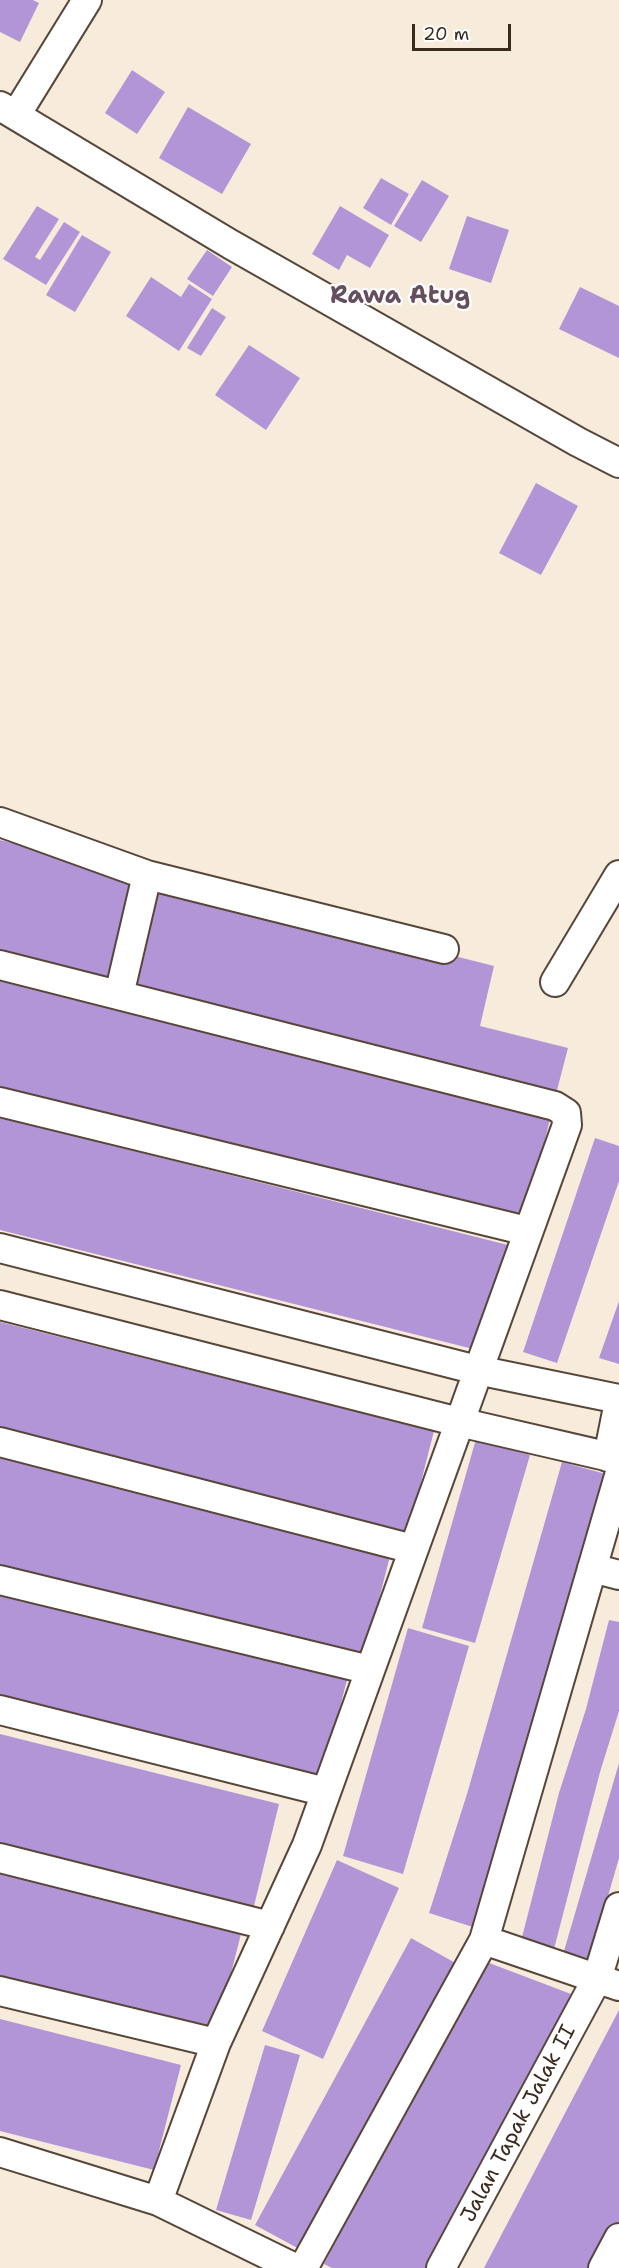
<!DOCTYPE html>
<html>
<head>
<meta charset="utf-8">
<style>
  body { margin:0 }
  #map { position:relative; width:619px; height:2268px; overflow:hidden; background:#f7ecdb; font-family:"Shantell Sans",sans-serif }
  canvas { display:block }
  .scale { position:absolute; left:412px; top:24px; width:99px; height:27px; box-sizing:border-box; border:3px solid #3b2a1e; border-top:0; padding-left:8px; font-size:18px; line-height:21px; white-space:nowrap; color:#3b2a1e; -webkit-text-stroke:4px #fff; paint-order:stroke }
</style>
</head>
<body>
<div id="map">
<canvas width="619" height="2268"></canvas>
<div class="scale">20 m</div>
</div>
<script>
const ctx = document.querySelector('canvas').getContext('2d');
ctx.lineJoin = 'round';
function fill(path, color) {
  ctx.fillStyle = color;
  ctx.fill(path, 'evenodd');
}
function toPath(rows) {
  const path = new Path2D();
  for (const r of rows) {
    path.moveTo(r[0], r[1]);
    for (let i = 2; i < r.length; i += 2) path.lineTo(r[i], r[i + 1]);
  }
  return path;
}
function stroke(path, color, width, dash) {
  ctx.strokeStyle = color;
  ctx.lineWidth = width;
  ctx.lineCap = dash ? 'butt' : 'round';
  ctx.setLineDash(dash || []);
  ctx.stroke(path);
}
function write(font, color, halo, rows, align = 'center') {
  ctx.font = font + ' "Shantell Sans",sans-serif';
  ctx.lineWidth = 4.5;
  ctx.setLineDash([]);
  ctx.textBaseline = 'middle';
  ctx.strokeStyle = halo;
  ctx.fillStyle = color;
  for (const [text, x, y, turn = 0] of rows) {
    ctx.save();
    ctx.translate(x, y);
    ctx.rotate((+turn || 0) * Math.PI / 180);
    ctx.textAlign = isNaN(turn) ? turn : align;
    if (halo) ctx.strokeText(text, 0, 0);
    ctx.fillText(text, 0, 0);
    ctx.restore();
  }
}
const building = toPath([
  [0,0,33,0,39,3,20,42,0,32],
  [132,70,165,92,137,134,105,113],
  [188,107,251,144,222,194,159,158],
  [381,178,409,194,391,225,363,208],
  [422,180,449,196,421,242,394,226],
  [37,206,59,219,35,257,40,260,64,222,80,232,46,285,3,259],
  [340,206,389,235,370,268,347,255,339,270,312,254],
  [467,216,509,230,491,283,449,269],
  [82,235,111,252,75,312,46,295],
  [207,250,232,267,213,296,187,279],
  [151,277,181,297,189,284,212,299,179,351,126,316],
  [580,287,619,306,619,358,559,329],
  [212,308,226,317,201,356,187,348],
  [249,345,300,378,266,430,215,395],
  [536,483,578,506,541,575,499,553],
  [0,840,143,876,118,982,0,952],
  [150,879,494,966,480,1026,568,1048,556,1094,123,985],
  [0,976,551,1115,525,1221,0,1088],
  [0,1117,508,1245,481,1351,0,1230],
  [595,1138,619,1146,619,1181,557,1363,523,1352],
  [619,1301,619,1364,599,1358],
  [0,1322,434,1431,407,1537,0,1434],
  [476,1439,530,1455,475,1643,422,1628],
  [0,1458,390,1556,363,1662,0,1570],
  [562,1462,613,1476,479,1929,429,1913,467,1794],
  [0,1588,348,1676,321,1781,0,1700],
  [609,1620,619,1622,619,1711,600,1772,554,1949,521,1941,559,1793,586,1709],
  [408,1628,469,1646,403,1874,343,1856],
  [0,1734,279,1804,253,1910,0,1846],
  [619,1763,619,1858,590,1959,564,1951],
  [337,1860,399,1888,323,2059,262,2031],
  [0,1873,241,1934,214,2040,0,1985],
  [411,1938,459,1965,303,2251,255,2225],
  [484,1961,571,1994,563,2019,433,2268,332,2268,324,2264],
  [619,2010,619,2222,595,2268,484,2268],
  [0,2019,181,2065,154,2170,0,2131],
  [265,2045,300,2055,251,2220,216,2210]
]);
const street = toPath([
  [0,106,230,244,578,442,619,463],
  [16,115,87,0],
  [0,822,147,875,444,949],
  [0,965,555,1106,566,1113,567,1125,307,1845,216,2043,158,2201,0,2152],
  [555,982,619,875],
  [119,995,147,875],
  [0,1102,527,1231],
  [0,1248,477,1370,619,1399],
  [0,1305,459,1422,619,1459],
  [0,1442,413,1549],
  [608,1457,619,1402],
  [619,1476,484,1940,619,1986],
  [592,1568,619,1575],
  [0,1580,370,1670],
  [0,1710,326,1792],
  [0,1858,270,1926],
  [0,1991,216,2043],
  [158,2201,295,2268],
  [302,2268,306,2263,484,1940],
  [441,2268,597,1979,619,1907],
  [603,2268,619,2238]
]);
const streetNames = [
  ["Jalan Tapak Jalak II",519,2124,-62]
];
const quarterNames = [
  ["Rawa Atug",400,297]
];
fill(building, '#b295d6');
stroke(street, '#57473a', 32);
stroke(street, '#fff', 28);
write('21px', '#3b2a1e', '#fff', streetNames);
write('bold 24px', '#654f5e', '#fff', quarterNames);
</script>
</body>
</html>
